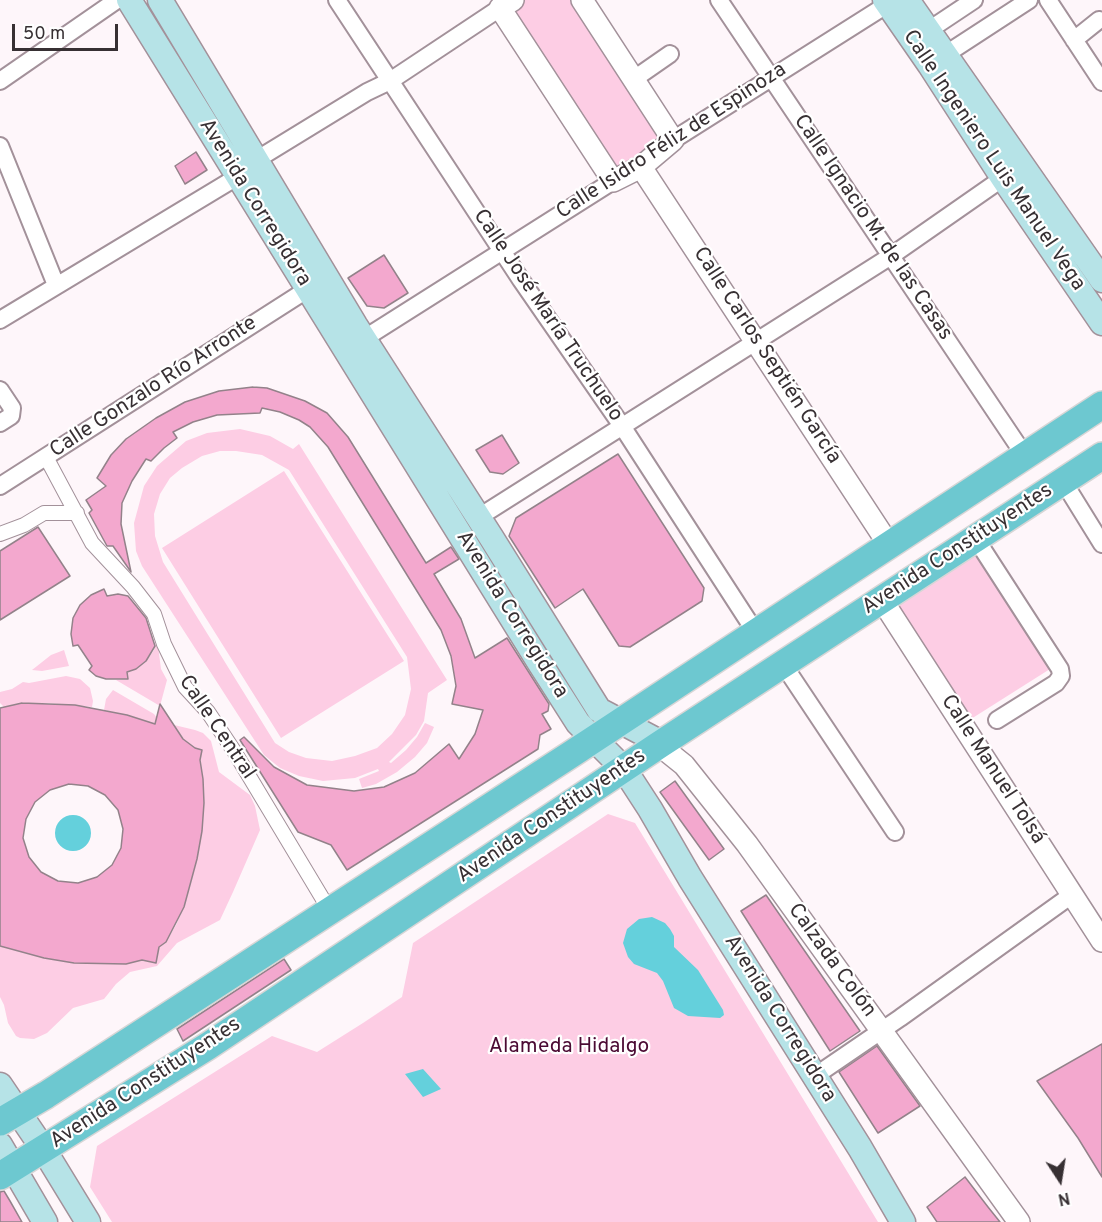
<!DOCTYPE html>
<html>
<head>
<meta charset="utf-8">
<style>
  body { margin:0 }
  #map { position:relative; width:1102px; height:1222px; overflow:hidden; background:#fef6fa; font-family:Overpass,sans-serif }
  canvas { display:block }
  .north { position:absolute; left:1030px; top:1150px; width:60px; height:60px; -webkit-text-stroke:4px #fff; paint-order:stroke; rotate:168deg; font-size:16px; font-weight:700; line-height:24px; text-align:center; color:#373033 }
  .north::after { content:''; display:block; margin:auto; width:21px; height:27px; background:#373033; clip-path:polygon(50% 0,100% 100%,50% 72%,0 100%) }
  .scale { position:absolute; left:12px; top:24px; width:106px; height:27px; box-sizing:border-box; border:3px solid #373033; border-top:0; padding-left:8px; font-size:18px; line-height:21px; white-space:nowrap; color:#373033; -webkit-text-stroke:4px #fff; paint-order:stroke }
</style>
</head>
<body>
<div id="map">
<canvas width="1102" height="1222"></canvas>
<div class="north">N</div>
<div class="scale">50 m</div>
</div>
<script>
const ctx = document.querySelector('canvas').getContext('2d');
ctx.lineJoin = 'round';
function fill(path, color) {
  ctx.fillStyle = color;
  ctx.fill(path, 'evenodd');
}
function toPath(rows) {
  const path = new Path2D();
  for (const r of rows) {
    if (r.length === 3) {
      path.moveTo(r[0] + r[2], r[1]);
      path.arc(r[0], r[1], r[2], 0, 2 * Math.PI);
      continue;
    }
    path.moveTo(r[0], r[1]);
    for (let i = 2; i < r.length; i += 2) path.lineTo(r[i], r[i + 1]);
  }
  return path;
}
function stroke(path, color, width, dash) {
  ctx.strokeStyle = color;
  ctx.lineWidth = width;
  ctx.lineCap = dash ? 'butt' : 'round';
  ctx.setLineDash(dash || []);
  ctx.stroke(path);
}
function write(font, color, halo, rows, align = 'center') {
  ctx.font = font + ' Overpass,sans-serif';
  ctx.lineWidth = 4.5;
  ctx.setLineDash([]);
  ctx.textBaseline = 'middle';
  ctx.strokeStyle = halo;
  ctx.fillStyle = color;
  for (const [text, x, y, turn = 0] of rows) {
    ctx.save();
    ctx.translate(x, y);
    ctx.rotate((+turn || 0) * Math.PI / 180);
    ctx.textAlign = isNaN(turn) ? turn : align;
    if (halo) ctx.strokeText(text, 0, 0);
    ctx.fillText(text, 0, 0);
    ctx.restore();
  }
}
const green = toPath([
  [524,0,576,0,667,135,634,161,616,168,510,10],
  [240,429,270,436,293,449,299,444,447,680,428,693,424,721,416,735,389,762,391,763,406,750,417,737,425,723,434,727,427,743,415,757,397,772,376,784,362,788,359,779,379,771,378,769,355,778,323,781,299,776,280,768,264,755,142,566,136,551,134,523,144,486,157,466,186,441,207,433],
  [220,451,236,451,262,455,289,470,407,657,411,689,405,715,392,734,377,748,355,756,332,761,306,758,289,752,275,743,163,562,155,536,154,514,160,494,170,478,182,468,202,456],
  [284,471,404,661,281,738,162,548],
  [975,551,1050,669,971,719,895,606],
  [157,638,161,669,167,680,160,706,116,680,128,679,127,672,136,669,146,661,154,650],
  [64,650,69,666,42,671,32,670,51,655],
  [66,676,80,679,90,688,93,701,92,707,47,703,22,703,4,707,0,703,0,692,12,689,23,682,29,683],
  [113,690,154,714,157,718,155,725,104,710,106,699],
  [170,724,195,730,203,733,211,741,219,772,250,795,255,806,260,830,233,892,220,920,177,943,157,966,130,972,116,984,104,999,73,1008,47,1033,34,1039,20,1038,16,1036,8,1023,4,1005,0,997,0,946,44,958,74,963,126,964,142,960,156,963,159,947,166,942,176,925,184,907,197,859,202,831,203,779,200,760,202,750,195,748,169,731],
  [608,814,635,823,878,1222,112,1222,90,1187,97,1146,272,1036,317,1052,363,1023,402,997,413,943]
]);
const water = toPath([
  [73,833,18],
  [652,917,665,923,670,929,674,936,674,947,698,970,723,1010,724,1015,720,1018,688,1016,674,1008,663,981,657,973,634,964,628,957,623,943,627,929,639,919],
  [423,1069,441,1089,423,1097,405,1074]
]);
const building = toPath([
  [196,152,207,170,185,184,175,166,196,152],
  [384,255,408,293,384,308,367,306,348,278,384,255],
  [253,387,267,388,305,401,327,413,348,437,426,563,451,547,459,559,434,574,461,619,475,658,507,638,549,704,548,711,542,714,551,729,540,735,538,749,347,870,331,845,298,832,240,740,244,737,274,767,307,785,354,791,384,787,415,773,449,744,459,759,475,734,483,710,452,704,456,686,451,656,441,630,328,447,310,427,299,420,280,412,262,408,260,413,217,415,193,422,173,432,177,438,164,448,151,461,146,459,132,481,122,503,121,524,131,572,113,546,107,546,89,513,92,510,86,500,106,486,97,478,111,455,126,439,156,418,185,402,219,391,253,387],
  [502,435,519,463,503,474,490,472,476,450,502,435],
  [618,454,704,588,702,601,630,647,619,646,583,589,555,608,509,536,516,518,618,454],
  [38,527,70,576,0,620,0,551,38,527],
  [104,589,107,596,118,594,128,596,146,618,155,646,146,661,136,669,127,672,128,679,106,679,96,676,89,670,92,666,78,645,73,646,71,634,73,618,80,605,91,595,104,589],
  [22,703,75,705,127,715,155,724,160,704,183,739,195,748,202,750,200,760,203,779,204,803,202,831,197,859,184,907,166,942,159,947,156,963,142,960,126,964,74,963,44,958,0,946,0,708,22,703],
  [69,784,88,786,105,795,118,810,123,829,121,848,112,865,97,877,78,883,58,881,41,872,29,857,23,838,26,819,35,802,50,790,69,784],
  [675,781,724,849,709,860,660,792,675,781],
  [766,895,860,1031,830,1051,741,911,766,895],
  [284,959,291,970,183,1041,177,1029,284,959],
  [1102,1044,1102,1177,1078,1138,1037,1081,1102,1044],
  [877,1046,920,1106,878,1133,839,1072,877,1046],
  [965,1177,988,1207,1000,1222,937,1222,927,1207,965,1177],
  [4,1191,10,1201,22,1222,0,1222,0,1192,4,1191]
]);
const pedestrian = toPath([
  [46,457,92,543,133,587,154,614,164,644,185,687,208,712,234,751,330,911],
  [0,534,24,525,44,513,77,513]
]);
const minor = toPath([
  [337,0,521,280,622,426,756,633],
  [719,0,1025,456],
  [1048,0,1102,82],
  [920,36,974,0],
  [1074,40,1099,20],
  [937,60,1029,0],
  [634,79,670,54],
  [0,81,117,0],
  [673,140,888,4],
  [0,146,56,285],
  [256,160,367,92,390,81,500,8],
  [0,320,237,177],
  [365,338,613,181],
  [0,390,12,408,11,416,0,423],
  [1063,481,1102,544],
  [0,486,308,289],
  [479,517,891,256,1003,178],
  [976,539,1060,669,1061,676,1056,683,997,720],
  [783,664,895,832],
  [815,1076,900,1018,1073,894]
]);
const tertiary = toPath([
  [513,0,500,8,613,181,641,167,673,140,582,0],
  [641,167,889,545],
  [882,600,1102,941],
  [659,745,684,765,747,844,1019,1222]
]);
const secondary = toPath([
  [129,0,539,662,578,723,624,769,650,809,690,878,860,1148,903,1222],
  [160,0,355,325,491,537,599,710,652,738,659,745],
  [885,0,930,65,1003,178,1102,323],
  [907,0,1102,280],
  [0,1085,44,1150,88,1222],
  [0,1145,45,1222]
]);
const primary = toPath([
  [0,1122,46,1095,570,755,1102,405],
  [0,1176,208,1046,659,745,1102,456]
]);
const streetNames = [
  ["Calle Isidro Féliz de Espinoza",672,142,-33],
  ["Calle Ingeniero Luis Manuel Vega",993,161,56],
  ["Avenida Corregidora",254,203,58],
  ["Calle Ignacio M. de las Casas",872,228,56],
  ["Calle José María Truchuelo",547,316,56],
  ["Calle Carlos Septién García",766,356,57],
  ["Calle Gonzalo Río Arronte",154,388,-33],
  ["Avenida Constituyentes",958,550,-33],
  ["Avenida Corregidora",511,615,58],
  ["Calle Central",216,728,56],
  ["Calle Manuel Tolsá",992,770,57],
  ["Avenida Constituyentes",552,817,-34],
  ["Calzada Colón",831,961,54],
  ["Avenida Corregidora",779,1019,58],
  ["Avenida Constituyentes",146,1084,-33]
];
const parkNames = [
  ["Alameda Hidalgo",569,1048]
];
fill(green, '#fdcde4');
fill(water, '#64d0dc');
fill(building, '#f3a8ce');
stroke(building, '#93828a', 1.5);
stroke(pedestrian, '#a3919a', 16);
stroke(minor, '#a3919a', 20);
stroke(tertiary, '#a3919a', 24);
stroke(secondary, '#a3919a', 27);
stroke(primary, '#d7d6d6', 30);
stroke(pedestrian, '#fff', 14);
stroke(minor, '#fff', 16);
stroke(tertiary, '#fff', 21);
stroke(secondary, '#b6e3e7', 24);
stroke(primary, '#6dc8d0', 27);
write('21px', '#373033', '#fff', streetNames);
write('21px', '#4b0a33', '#fff', parkNames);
</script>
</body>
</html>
